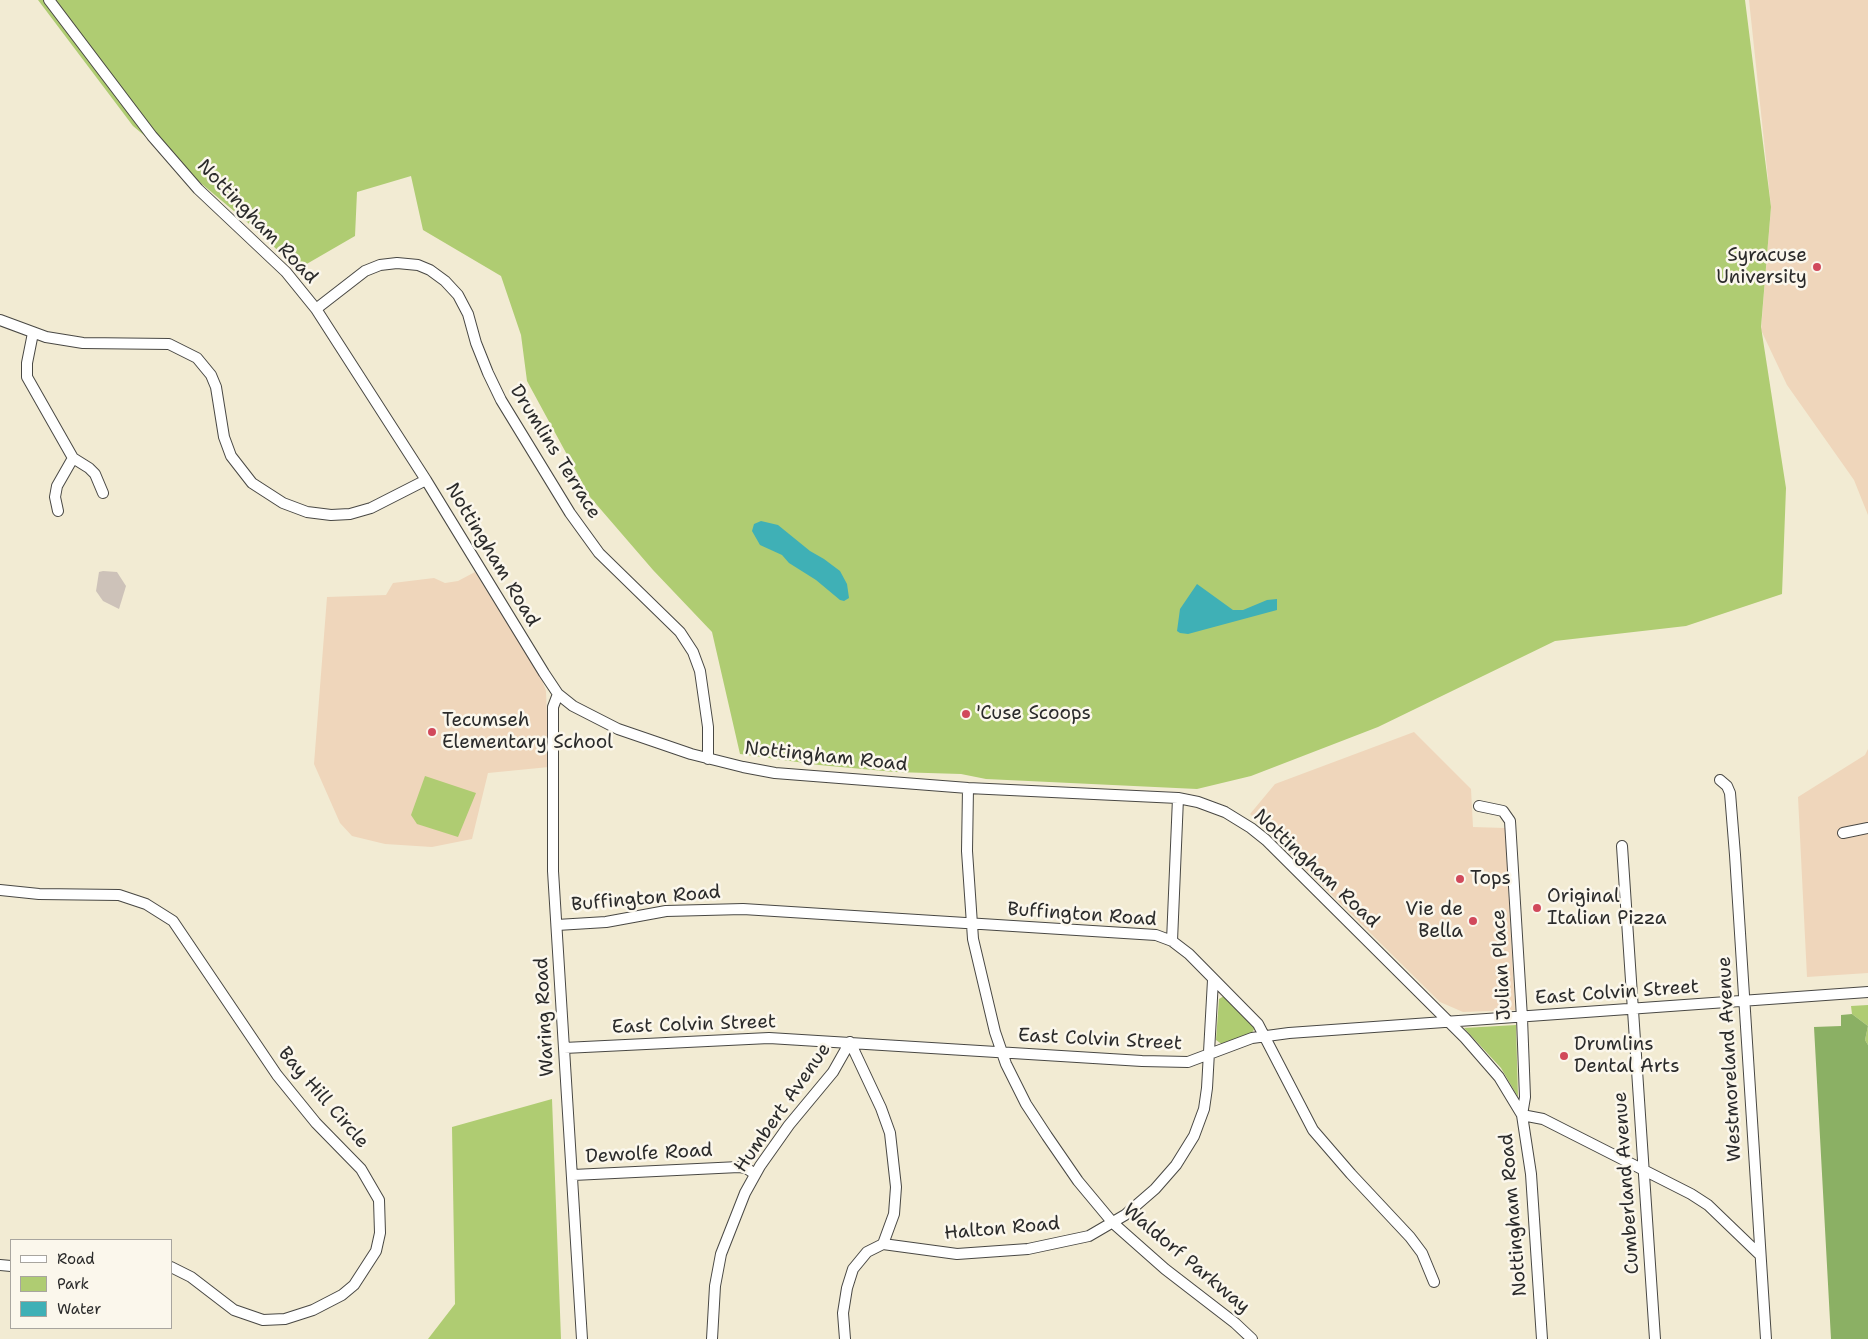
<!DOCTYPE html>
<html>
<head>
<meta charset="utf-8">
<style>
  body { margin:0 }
  #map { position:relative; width:1868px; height:1339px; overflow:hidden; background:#f2ebd3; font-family:"Shantell Sans",sans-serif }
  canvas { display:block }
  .legend { position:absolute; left:10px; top:1239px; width:162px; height:90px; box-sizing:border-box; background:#fbf7ec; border:1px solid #a8a59f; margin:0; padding:6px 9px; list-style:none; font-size:15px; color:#2b2b2b }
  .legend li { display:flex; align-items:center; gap:10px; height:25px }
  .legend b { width:25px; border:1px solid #a8a59f }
</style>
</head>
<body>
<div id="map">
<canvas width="1868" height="1339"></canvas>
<ul class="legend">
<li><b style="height:6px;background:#fff"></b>Road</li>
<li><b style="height:14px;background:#afcc72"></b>Park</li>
<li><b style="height:14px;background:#3fb0b6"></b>Water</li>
</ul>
</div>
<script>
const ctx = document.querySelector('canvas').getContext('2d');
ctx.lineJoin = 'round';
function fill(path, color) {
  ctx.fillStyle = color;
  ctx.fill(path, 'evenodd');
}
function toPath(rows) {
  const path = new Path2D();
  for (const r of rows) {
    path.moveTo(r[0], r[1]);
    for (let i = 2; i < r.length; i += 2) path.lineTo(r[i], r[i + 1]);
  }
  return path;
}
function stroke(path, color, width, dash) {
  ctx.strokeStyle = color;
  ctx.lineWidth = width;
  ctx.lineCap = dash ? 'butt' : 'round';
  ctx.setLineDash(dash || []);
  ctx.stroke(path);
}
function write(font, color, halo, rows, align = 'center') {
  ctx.font = font + ' "Shantell Sans",sans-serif';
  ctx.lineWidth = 5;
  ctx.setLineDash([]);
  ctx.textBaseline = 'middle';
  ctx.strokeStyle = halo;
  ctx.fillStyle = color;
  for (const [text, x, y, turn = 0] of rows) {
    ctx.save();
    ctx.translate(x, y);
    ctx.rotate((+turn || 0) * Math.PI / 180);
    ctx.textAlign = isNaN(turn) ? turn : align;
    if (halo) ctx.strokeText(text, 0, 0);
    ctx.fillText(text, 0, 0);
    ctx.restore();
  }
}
const built = toPath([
  [1749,0,1868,0,1868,515,1854,480,1787,385,1761,330,1771,207],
  [475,572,542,680,546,691,549,767,488,773,472,839,432,847,385,844,352,836,340,823,314,764,327,597,386,595,393,583,434,578,445,583,458,581],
  [1414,732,1471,789,1473,827,1505,828,1515,1010,1463,1012,1440,1002,1250,814,1275,784],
  [1868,749,1868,973,1807,977,1798,797,1865,755]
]);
const industrial = toPath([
  [103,571,117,572,126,586,119,609,103,601,96,591,99,572]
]);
const green = toPath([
  [38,0,1745,0,1771,207,1761,327,1786,488,1782,594,1686,626,1555,641,1378,727,1251,776,1197,789,986,779,961,774,895,772,819,765,740,754,712,632,653,570,590,497,527,381,521,335,501,276,423,230,411,176,357,192,355,236,298,269,247,222,133,126],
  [425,776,476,793,458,837,417,824,411,815],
  [1224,996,1255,1028,1251,1034,1223,1045,1216,1040,1219,999],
  [1868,1005,1868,1045,1865,1040,1868,1026,1852,1014,1851,1006],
  [1516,1025,1518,1097,1501,1068,1464,1028],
  [552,1099,561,1339,428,1339,455,1304,452,1127]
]);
const forest = toPath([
  [1852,1014,1868,1026,1865,1040,1868,1045,1868,1339,1831,1339,1814,1027,1841,1026,1841,1015]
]);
const water = toPath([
  [761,521,778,525,810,551,824,559,840,571,847,584,849,598,844,601,840,600,816,580,789,563,782,555,760,545,752,531,754,524],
  [1197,584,1233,610,1243,610,1267,600,1277,599,1277,610,1188,634,1180,633,1177,631,1180,609]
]);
const minor = toPath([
  [49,0,152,136,198,189,286,272,316,309,426,480,544,673,558,694,573,706,618,729,691,754,743,767,775,773,968,788,1178,798,1198,802,1225,812,1251,828,1266,840,1465,1038,1499,1077,1522,1115,1531,1174,1542,1339],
  [316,309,365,271,380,265,397,263,418,265,430,270,445,281,458,295,468,314,476,343,488,373,501,400,570,513,599,553,680,632,693,652,700,671,708,727,708,759],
  [0,320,46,337,83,343,169,344,197,358,211,375,216,387,224,437,231,456,252,483,283,503,307,512,331,515,350,514,371,508,426,480],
  [33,333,27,363,27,377,73,458],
  [58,511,55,497,57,486,73,458,89,468,95,474,103,493],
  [558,694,553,707,553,871,582,1339],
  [1720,780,1727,786,1730,793,1735,855,1766,1339],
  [968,788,967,851,973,939,995,1032,1006,1064,1026,1104,1047,1136,1078,1181,1113,1223,1165,1269,1235,1323,1252,1339],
  [1479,806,1503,811,1510,821,1522,1018,1525,1097,1522,1115,1543,1119,1691,1194,1708,1205,1760,1255],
  [1843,833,1868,828],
  [1622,846,1655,1339],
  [0,890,39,894,119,895,146,904,173,921,277,1075,316,1123,361,1169,379,1200,380,1233,376,1251,354,1285,342,1295,313,1310,285,1319,263,1320,234,1310,191,1277,171,1267],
  [557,925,606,922,666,911,743,909,1156,935,1172,941,1189,954,1258,1024,1313,1130,1351,1174,1410,1237,1422,1253,1434,1282],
  [1172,941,1178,798],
  [564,1048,769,1038,1142,1061,1188,1062,1252,1038,1289,1033,1868,992],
  [573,1175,739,1167,746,1168,755,1174],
  [883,1244,957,1254,1028,1249,1089,1236,1125,1215,1155,1189,1176,1165,1194,1136,1204,1109,1207,1088,1213,980],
  [0,1265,11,1266],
  [712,1339,715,1286,721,1254,745,1193,760,1166,789,1125,833,1072,850,1042],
  [845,1339,843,1313,847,1288,853,1269,867,1252,883,1244,894,1214,896,1187,890,1133,881,1108,850,1042]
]);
const markers = [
  [1817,267,5,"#d1495b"],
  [966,714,5,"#d1495b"],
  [432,732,5,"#d1495b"],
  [1460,879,5,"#d1495b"],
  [1537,908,5,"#d1495b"],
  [1473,921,5,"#d1495b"],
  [1564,1056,5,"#d1495b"]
];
const streetNames = [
  ["Nottingham Road",257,222,46],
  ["Drumlins Terrace",555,452,58],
  ["Nottingham Road",492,555,59],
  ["Nottingham Road",826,757,6],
  ["Nottingham Road",1316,869,43],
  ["Buffington Road",646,899,-5],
  ["Buffington Road",1082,915,4],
  ["Julian Place",1502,965,-93],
  ["East Colvin Street",1617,993,-4],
  ["Waring Road",545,1017,-93],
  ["East Colvin Street",694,1025,-2],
  ["East Colvin Street",1100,1040,3],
  ["Westmoreland Avenue",1730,1059,-93],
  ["Bay Hill Circle",323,1098,49],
  ["Humbert Avenue",783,1108,-55],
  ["Dewolfe Road",649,1154,-3],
  ["Cumberland Avenue",1627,1183,-94],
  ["Nottingham Road",1514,1215,-95],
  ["Halton Road",1002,1229,-5],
  ["Waldorf Parkway",1186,1259,40]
];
const poiNames = [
  ["Syracuse",1807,256,"right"],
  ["University",1807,278,"right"],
  ["'Cuse Scoops",976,714],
  ["Tecumseh",442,721],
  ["Elementary School",442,743],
  ["Tops",1470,879],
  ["Original",1547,897],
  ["Italian Pizza",1547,919],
  ["Vie de",1463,910,"right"],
  ["Bella",1463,932,"right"],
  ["Drumlins",1574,1045],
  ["Dental Arts",1574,1067]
];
fill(built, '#efd6bb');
fill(industrial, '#cdc2b9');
fill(green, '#afcc72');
fill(forest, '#8bb064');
fill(water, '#3fb0b6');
stroke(minor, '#494844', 12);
stroke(minor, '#fff', 10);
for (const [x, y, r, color] of markers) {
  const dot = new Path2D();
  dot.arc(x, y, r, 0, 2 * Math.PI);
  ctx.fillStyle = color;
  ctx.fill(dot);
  stroke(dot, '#fbf7ec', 2);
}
write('19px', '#2b2b2b', '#fbf7ec', streetNames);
write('19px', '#2b2b2b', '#fbf7ec', poiNames, 'left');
</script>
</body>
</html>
